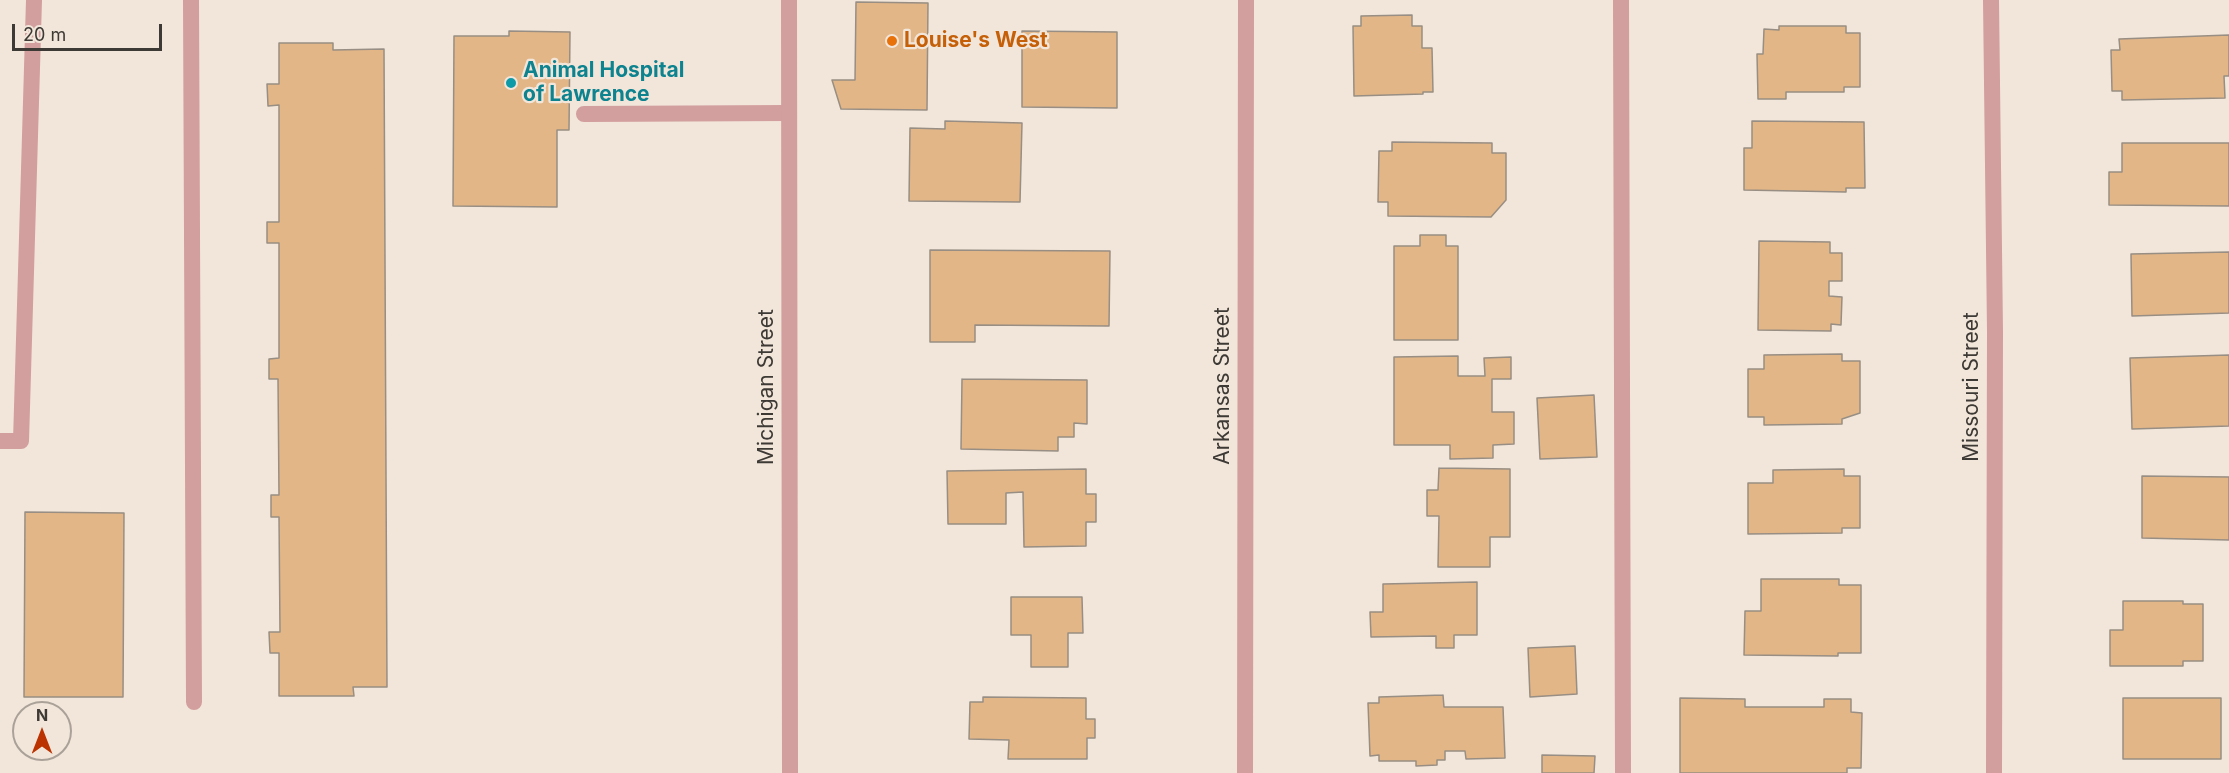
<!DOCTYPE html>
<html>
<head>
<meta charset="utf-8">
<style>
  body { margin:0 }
  #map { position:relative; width:2229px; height:773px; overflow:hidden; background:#f2e6da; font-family:Inter,sans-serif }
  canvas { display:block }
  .north { position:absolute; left:12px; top:701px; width:60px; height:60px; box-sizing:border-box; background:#f2e6da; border:2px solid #aaa198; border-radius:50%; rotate:0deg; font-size:16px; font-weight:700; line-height:24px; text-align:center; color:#3d3934 }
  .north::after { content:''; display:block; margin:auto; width:21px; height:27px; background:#b30; clip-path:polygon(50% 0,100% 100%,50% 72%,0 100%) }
  .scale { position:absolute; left:12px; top:24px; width:150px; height:27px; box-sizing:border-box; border:3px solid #3d3934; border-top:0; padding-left:8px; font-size:18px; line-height:21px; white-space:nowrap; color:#3d3934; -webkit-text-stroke:4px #f2e6da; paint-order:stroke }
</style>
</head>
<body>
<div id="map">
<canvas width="2229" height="773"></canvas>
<div class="north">N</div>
<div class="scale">20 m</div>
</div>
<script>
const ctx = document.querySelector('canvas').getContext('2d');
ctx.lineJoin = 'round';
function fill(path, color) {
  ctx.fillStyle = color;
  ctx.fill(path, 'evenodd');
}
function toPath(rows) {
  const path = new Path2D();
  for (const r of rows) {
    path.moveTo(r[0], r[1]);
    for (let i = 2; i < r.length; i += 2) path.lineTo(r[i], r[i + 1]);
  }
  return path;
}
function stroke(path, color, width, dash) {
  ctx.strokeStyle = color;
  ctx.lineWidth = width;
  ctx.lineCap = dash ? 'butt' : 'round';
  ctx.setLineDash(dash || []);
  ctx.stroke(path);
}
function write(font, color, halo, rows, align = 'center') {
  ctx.font = font + ' Inter,sans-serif';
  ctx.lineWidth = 4.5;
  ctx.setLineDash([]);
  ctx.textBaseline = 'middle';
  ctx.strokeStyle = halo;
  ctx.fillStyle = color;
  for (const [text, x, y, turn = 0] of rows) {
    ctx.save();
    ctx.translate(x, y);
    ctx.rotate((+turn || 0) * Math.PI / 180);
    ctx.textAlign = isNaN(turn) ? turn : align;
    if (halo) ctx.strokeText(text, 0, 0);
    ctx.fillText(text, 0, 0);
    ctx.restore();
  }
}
const building = toPath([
  [856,2,928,3,927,110,841,109,832,80,855,80,856,2],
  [1412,15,1412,26,1422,26,1422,48,1432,48,1433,92,1423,92,1423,94,1354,96,1353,26,1361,26,1361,16,1412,15],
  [1779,26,1846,26,1846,33,1860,33,1860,87,1844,87,1844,92,1786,92,1786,99,1758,99,1757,54,1763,54,1764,29,1779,30,1779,26],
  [509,31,570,32,569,130,557,130,557,207,453,206,454,36,509,36,509,31],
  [1022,31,1117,32,1117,108,1022,107,1022,31],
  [2229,35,2229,76,2224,76,2225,98,2122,100,2122,91,2112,91,2111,50,2120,50,2119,39,2229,35],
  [279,43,333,43,333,50,384,49,387,687,353,687,354,696,279,696,279,653,270,653,269,632,280,632,279,517,271,517,271,495,279,495,278,379,269,379,269,359,279,358,279,243,267,243,267,222,279,222,279,105,268,106,267,84,279,84,279,43],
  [945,121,1022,123,1020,202,909,201,910,128,945,129,945,121],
  [1752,121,1864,122,1865,188,1846,188,1846,192,1744,190,1744,148,1752,148,1752,121],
  [1392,142,1492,143,1492,153,1506,153,1506,200,1491,217,1388,216,1388,202,1378,202,1379,151,1392,151,1392,142],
  [2122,143,2229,143,2229,206,2109,205,2109,172,2122,172,2122,143],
  [1420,235,1446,235,1446,246,1458,246,1458,340,1394,340,1394,246,1420,246,1420,235],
  [1759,241,1830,242,1830,253,1842,253,1842,281,1829,281,1829,296,1842,297,1841,325,1831,324,1831,331,1758,330,1759,241],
  [930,250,1110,251,1109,326,975,325,975,342,930,342,930,250],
  [2229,252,2229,313,2132,316,2131,254,2229,252],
  [1842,354,1842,361,1860,361,1860,413,1842,419,1842,424,1764,425,1764,417,1748,417,1748,369,1764,369,1764,355,1842,354],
  [2229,355,2229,426,2132,429,2130,358,2229,355],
  [1458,356,1458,376,1485,376,1484,358,1511,357,1511,379,1492,379,1492,412,1514,412,1514,444,1493,445,1493,458,1450,459,1450,445,1394,445,1394,357,1458,356],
  [962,379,1087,380,1087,424,1074,423,1074,437,1058,437,1058,451,961,449,962,379],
  [1594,395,1597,457,1540,459,1537,398,1594,395],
  [1439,468,1510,469,1510,537,1490,537,1490,567,1438,567,1439,516,1427,516,1427,490,1438,490,1439,468],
  [1086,469,1086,494,1096,494,1096,522,1086,522,1086,546,1024,547,1023,492,1006,493,1006,524,948,524,947,471,1086,469],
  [1844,469,1844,476,1860,476,1860,528,1842,528,1842,533,1748,534,1748,483,1773,483,1773,470,1844,469],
  [2142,476,2229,477,2229,540,2142,538,2142,476],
  [25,512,124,513,123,697,24,697,25,512],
  [1761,579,1839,579,1839,585,1861,585,1861,653,1838,653,1838,656,1744,655,1745,611,1761,611,1761,579],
  [1477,582,1477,635,1454,635,1454,648,1436,648,1436,636,1371,637,1370,612,1383,612,1383,584,1477,582],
  [1011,597,1082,597,1083,633,1068,633,1068,667,1031,667,1031,635,1011,635,1011,597],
  [2123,601,2183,601,2183,604,2203,604,2203,661,2183,661,2183,666,2110,666,2110,630,2123,630,2123,601],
  [1575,646,1577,694,1530,697,1528,648,1575,646],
  [1443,695,1444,707,1503,707,1505,758,1466,759,1465,751,1445,751,1445,760,1437,760,1437,765,1416,766,1416,761,1379,761,1379,755,1370,756,1368,703,1379,703,1379,697,1443,695],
  [983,697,1086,698,1086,719,1095,719,1095,738,1087,738,1087,759,1008,759,1009,740,969,739,970,702,983,702,983,697],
  [1680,698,1745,699,1745,707,1824,707,1824,699,1851,699,1851,712,1862,713,1861,768,1847,768,1847,773,1680,773,1680,698],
  [2123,698,2221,698,2221,759,2123,759,2123,698],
  [1542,755,1595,756,1594,773,1542,773,1542,755]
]);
const service = toPath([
  [191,0,194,702],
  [1621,0,1623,773],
  [584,114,789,113],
  [0,441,21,441,34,0]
]);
const minor = toPath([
  [789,0,790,773],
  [1991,0,1995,331,1994,773],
  [1245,773,1246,0]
]);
const markers = [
  [892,41,6,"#e8710a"],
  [511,83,6,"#0f9aa8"]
];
const foodNames = [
  ["Louise's West",904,41]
];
const cultureNames = [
  ["Animal Hospital",523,71],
  ["of Lawrence",523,95]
];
const streetNames = [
  ["Arkansas Street",1223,386,-90],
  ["Michigan Street",767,387,-90],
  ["Missouri Street",1972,387,-90]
];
fill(building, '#e2b687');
stroke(building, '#988e83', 1.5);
stroke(service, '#d29e9e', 16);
stroke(minor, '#d29e9e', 16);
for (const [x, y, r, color] of markers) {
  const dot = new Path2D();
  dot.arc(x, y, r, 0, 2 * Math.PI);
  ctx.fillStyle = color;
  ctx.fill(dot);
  stroke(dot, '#f2e6da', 2);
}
write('bold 21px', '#c56008', '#f2e6da', foodNames, 'left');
write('bold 21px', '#0d838f', '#f2e6da', cultureNames, 'left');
write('21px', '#3d3934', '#f2e6da', streetNames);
</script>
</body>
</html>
